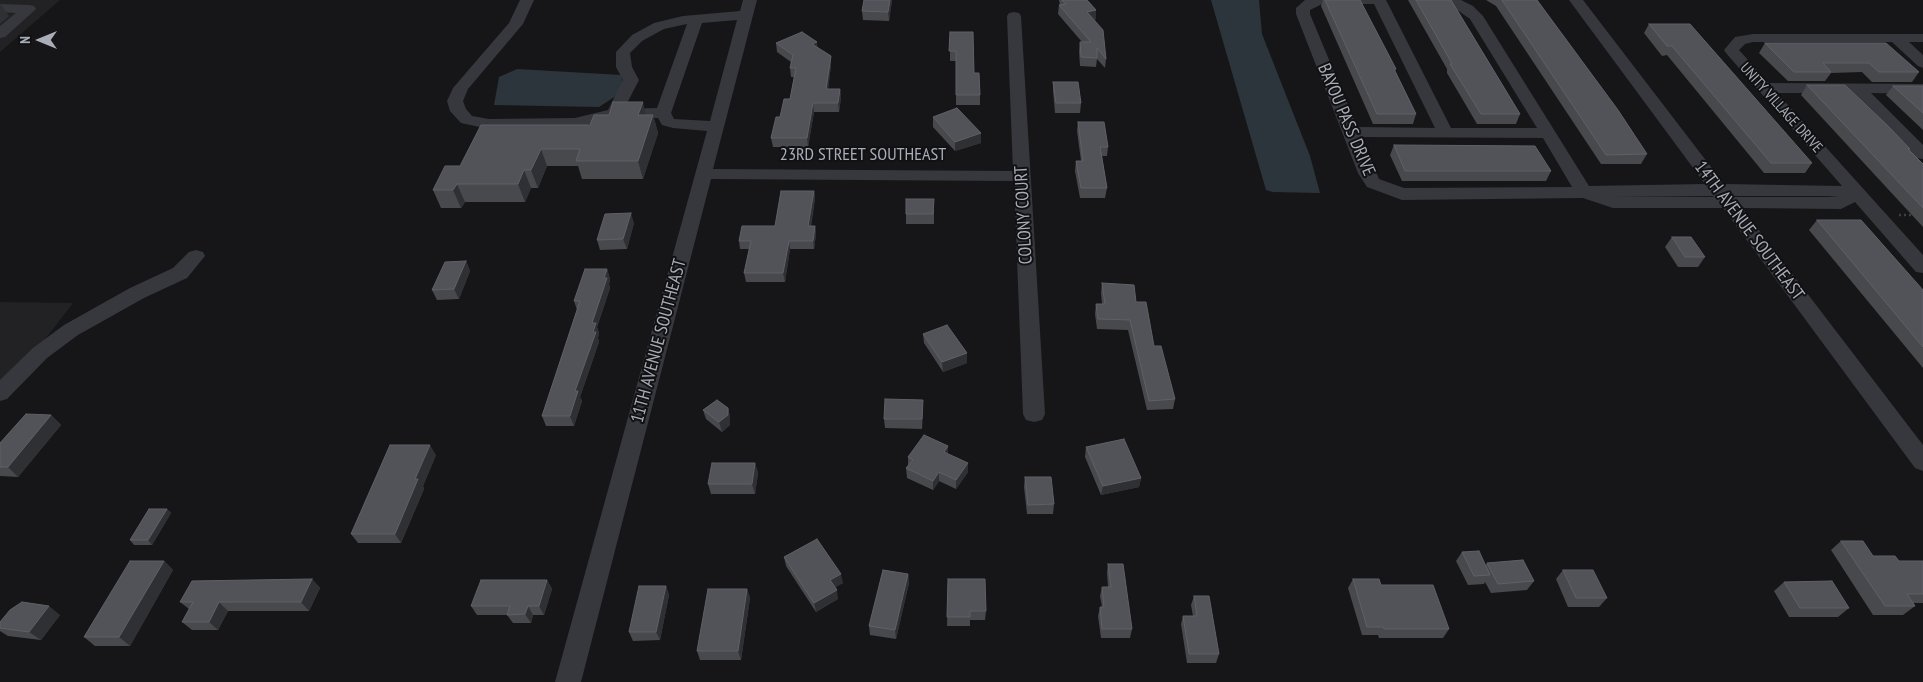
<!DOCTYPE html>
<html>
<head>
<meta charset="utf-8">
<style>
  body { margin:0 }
  #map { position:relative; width:1923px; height:682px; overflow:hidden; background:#161618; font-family:"PT Sans Narrow",sans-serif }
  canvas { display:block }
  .north { position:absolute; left:15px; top:15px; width:50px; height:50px; -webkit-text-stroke:4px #111113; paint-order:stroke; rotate:270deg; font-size:14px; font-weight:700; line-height:20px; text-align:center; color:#a8adb8 }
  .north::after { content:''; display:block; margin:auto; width:18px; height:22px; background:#a8adb8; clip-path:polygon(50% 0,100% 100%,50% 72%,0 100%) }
</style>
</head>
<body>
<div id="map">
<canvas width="1923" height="682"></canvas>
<div class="north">N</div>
</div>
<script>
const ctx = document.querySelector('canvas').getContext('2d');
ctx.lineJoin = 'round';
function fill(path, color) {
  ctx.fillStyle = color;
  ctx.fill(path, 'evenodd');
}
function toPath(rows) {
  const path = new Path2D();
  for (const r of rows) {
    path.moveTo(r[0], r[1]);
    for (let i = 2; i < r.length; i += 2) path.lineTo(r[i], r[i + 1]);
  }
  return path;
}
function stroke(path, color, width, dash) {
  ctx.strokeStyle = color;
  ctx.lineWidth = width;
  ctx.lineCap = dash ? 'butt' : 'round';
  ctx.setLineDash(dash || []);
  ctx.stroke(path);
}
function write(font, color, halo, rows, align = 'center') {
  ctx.font = font + ' "PT Sans Narrow",sans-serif';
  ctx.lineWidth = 4;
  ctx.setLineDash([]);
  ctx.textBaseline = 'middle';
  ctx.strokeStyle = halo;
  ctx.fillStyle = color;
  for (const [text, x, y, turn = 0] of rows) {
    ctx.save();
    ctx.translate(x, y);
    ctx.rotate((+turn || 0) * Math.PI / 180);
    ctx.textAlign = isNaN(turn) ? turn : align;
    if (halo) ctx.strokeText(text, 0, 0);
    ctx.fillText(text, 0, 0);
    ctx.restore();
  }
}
const built = toPath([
  [0,0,60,0,0,52],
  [0,302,73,303,0,398]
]);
const water = toPath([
  [1211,0,1259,0,1262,34,1310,156,1320,193,1273,192,1266,190],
  [517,69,621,75,625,90,599,107,494,105,499,77]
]);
const path = toPath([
  [1899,215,1923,215]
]);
const minor = toPath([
  [520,0,534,0,523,24,468,89,463,101,466,109,472,116,489,119,575,118,608,110,623,80,616,67,616,52,632,35,654,23,683,16,740,11,743,0,757,0,713,169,1013,171,1007,16,1009,13,1014,12,1019,13,1021,16,1045,414,1042,420,1034,422,1026,420,1023,414,1014,181,711,179,581,682,555,682,707,131,673,128,662,125,658,118,614,118,575,128,489,129,461,123,450,111,447,101,453,88,509,23,520,0],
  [737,20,710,121,674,119,671,113,702,23,737,20],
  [687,24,657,108,624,109,639,80,632,67,630,53,642,41,664,29,687,24],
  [1305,0,1386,0,1451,128,1537,128,1470,19,1453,7,1431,4,1424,0,1461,0,1473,6,1483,16,1589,186,1705,184,1569,0,1583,0,1724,184,1842,186,1726,53,1724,50,1735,37,1753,34,1923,34,1923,42,1909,42,1923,55,1923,68,1918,66,1892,42,1753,42,1745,44,1739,50,1769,83,1923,84,1923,94,1871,93,1923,145,1923,159,1917,158,1853,93,1777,93,1923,255,1923,273,1916,272,1855,202,1841,209,1742,208,1923,445,1923,471,1915,468,1723,208,1613,208,1583,198,1402,200,1367,187,1358,173,1296,14,1296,8,1305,0],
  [1322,4,1374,4,1435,128,1357,127,1310,14,1310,10,1322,4],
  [1361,137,1543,138,1572,187,1404,188,1379,179,1361,137],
  [1612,196,1713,196,1714,197,1614,196,1612,196],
  [1732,196,1828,196,1839,197,1733,197,1732,196],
  [0,4,29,5,34,6,36,9,5,37,0,38,0,26,16,13,0,12,0,4],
  [196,250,203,252,205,256,187,278,144,298,78,335,47,358,7,399,0,401,0,380,33,348,64,325,130,288,173,268,189,252,196,250]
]);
const wall = toPath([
  [892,0,889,21,863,20,862,11],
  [1059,0,1087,0,1096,10,1096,19,1094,20,1106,59,1105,68,1097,59,1096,67,1080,66,1079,51,1080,42,1082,42,1058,14,1059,5,1060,5],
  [1323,0,1360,0,1396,69,1395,71,1416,114,1413,124,1373,124,1321,6],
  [1408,0,1451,0,1520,114,1516,124,1477,124,1447,73,1447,69],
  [1486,0,1537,0,1647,154,1641,164,1601,164,1496,6],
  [1649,24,1812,163,1805,173,1764,173,1667,55,1662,56,1644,33],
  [950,32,974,73,980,95,980,105,956,105,956,61,950,61],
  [776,43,818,48,831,56,831,65,828,89,840,89,841,98,839,112,814,112,808,147,773,147,771,138,780,117,790,99,794,77,791,77,790,68,791,62,777,52],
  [1765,43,1919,72,1912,82,1872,82,1862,72,1831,73,1825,81,1788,81,1759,53],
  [1053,82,1081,103,1080,113,1055,113,1053,91],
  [1807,85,1910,149,1909,150,1923,164,1923,227,1801,95],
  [1893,86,1923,86,1923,130,1886,95],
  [646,115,653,115,658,133,643,179,582,179,578,166,547,166,538,188,531,188,525,202,465,202,461,208,441,208,433,190,460,166,590,125],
  [933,117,981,143,955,151,933,127],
  [1078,122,1108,147,1107,156,1102,156,1107,188,1105,198,1080,198,1075,171,1076,161,1081,161,1077,131],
  [1394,145,1551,171,1546,181,1402,181,1390,155],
  [814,191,815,199,811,226,815,226,816,234,814,249,790,249,785,282,746,282,744,273,749,249,740,249,739,241,775,226],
  [934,209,934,224,906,224,906,214],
  [1817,220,1923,290,1923,368,1809,230],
  [634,223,627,249,600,250,597,240],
  [1672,237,1705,257,1698,267,1678,267,1665,247],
  [466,261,470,271,459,299,437,300,432,290],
  [607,269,610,279,609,284,610,288,597,327,599,333,598,338,599,342,580,397,582,401,574,426,546,426,542,416,577,310,574,301],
  [1102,283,1136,302,1175,399,1173,409,1147,410,1128,330,1097,329,1095,314,1096,304,1102,304,1101,293],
  [923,334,967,353,967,363,943,372,924,343],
  [728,408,730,418,730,425,722,432,706,419,703,410],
  [923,409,922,429,885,428,884,419],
  [51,415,61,425,18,477,0,476,0,443],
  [948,446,948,454,968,472,956,489,939,481,933,490,907,478,906,468,908,466,908,457],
  [1086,447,1141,478,1139,487,1101,495,1085,457],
  [436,455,423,486,424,489,401,543,358,543,351,534],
  [755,463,758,473,755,494,711,494,708,484],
  [1025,477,1054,504,1053,514,1027,514,1024,487],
  [167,509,171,513,152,545,134,545,130,540],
  [1841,541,1873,556,1899,561,1923,561,1923,603,1913,603,1915,606,1903,615,1873,615,1831,550],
  [1462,552,1486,565,1487,563,1534,581,1527,590,1491,593,1485,582,1484,584,1468,585,1456,561],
  [784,557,843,583,835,587,838,599,816,612,786,566],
  [164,561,173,570,130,646,95,646,84,637],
  [1108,564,1132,629,1130,638,1101,638,1098,616,1100,607,1102,607,1100,596,1102,587,1108,587,1107,573],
  [1563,570,1607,598,1599,607,1568,607,1556,579],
  [908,574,909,583,896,639,870,635,869,626],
  [312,579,320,588,309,611,228,611,218,630,192,630,182,622,189,609,180,602],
  [948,579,986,611,985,620,970,620,970,626,947,626],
  [1353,579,1381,585,1449,629,1443,638,1379,638,1378,635,1362,635,1348,588],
  [547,580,552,589,544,615,533,615,531,623,513,623,507,615,477,615,471,606],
  [1784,582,1849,608,1838,617,1789,617,1774,591],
  [666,586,669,595,660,640,633,641,629,632],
  [747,589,750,598,741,660,700,660,697,651],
  [1194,596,1219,654,1216,663,1187,663,1181,624,1183,616,1193,616,1191,605],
  [60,615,41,640,8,636,0,631,0,622]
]);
const shadedWall = toPath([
  [890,0,892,0,889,21,888,12],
  [0,3,9,16,0,24],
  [1096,10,1096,19,1086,21,1087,12],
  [817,42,818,51,812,44],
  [831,56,831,65,827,98,826,89],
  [840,89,841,98,839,112,838,103],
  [643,102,647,120,638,115],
  [813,103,814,112,808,147,807,138],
  [653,115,658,133,643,179,638,161],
  [981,133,981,143,955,151,955,142],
  [541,149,547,166,538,188,531,170],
  [524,170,531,188,525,202,518,184],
  [457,184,465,202,461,208,453,190],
  [814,191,815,199,809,234,808,226],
  [631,213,634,223,627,249,623,239],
  [815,226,816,234,814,249,813,241],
  [789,241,790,249,785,282,783,273],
  [466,261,470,271,459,299,454,289],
  [607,269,610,279,609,284,610,288,597,327,599,333,598,338,599,342,580,397,582,401,574,426,570,416,575,391,593,332,592,323],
  [967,353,967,363,943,372,942,362],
  [923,400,923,409,922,429,922,419],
  [728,408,730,418,730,425,722,432,719,422],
  [51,415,61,425,18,477,8,467],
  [430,445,436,455,423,486,424,489,401,543,395,534,415,479],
  [948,446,948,456,944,452],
  [755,463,758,473,755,494,752,484],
  [968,463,968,472,956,489,956,480],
  [939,472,939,481,933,490,933,481],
  [1141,478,1139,487,1101,495,1103,486],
  [167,509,171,513,152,545,148,540],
  [164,561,173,570,130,646,119,637],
  [841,574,843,583,832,589,830,580],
  [908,574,909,583,896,639,895,630],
  [312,579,320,588,309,611,301,602],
  [547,580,552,589,544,615,539,606],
  [666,586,669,595,660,640,656,632],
  [747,589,750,598,741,660,738,651],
  [837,590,838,599,816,612,814,603],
  [219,602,228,611,218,630,209,622],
  [49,606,60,615,41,640,29,632],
  [528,606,533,615,531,623,525,614]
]);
const building = toPath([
  [864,0,890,0,888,12,862,11,864,0],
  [1062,0,1087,0,1096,10,1087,12,1103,30,1106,59,1097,48,1097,58,1081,57,1080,42,1091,42,1059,5,1066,4,1062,0],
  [1325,0,1360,0,1396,69,1394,69,1416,114,1377,114,1325,0],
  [1416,0,1451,0,1520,114,1481,114,1450,64,1452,64,1450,60,1416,0],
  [1502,0,1537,0,1618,110,1647,154,1606,155,1502,0],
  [1649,24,1690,24,1812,163,1771,163,1672,46,1667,46,1649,24],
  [802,32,817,42,812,44,831,56,826,89,840,89,838,103,813,103,807,138,771,138,776,117,780,117,784,99,790,99,796,68,790,68,793,55,776,43,802,32],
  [950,32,973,32,974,73,979,73,980,95,956,95,956,51,949,51,950,32],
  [1765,43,1886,43,1919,72,1879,72,1869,63,1823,63,1831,72,1794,72,1765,43],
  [1053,82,1078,82,1081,103,1056,103,1053,82],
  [1807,85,1845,85,1888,126,1910,149,1908,149,1923,164,1923,208,1807,85],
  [1893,86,1923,86,1923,113,1893,86],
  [613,102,643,102,638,115,653,115,638,161,576,161,580,149,541,149,531,170,524,170,518,184,457,184,453,190,433,190,445,166,460,166,481,125,590,125,594,115,609,115,613,102],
  [957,108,981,133,955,142,933,117,957,108],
  [1078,122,1104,122,1108,147,1100,147,1107,188,1081,188,1076,161,1083,161,1078,122],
  [1394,145,1535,146,1551,171,1405,171,1394,145],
  [781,191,814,191,808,226,815,226,813,241,789,241,783,273,744,273,751,241,739,241,742,226,775,226,781,191],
  [906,199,934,199,933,214,906,214,906,199],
  [631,213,623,239,597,240,605,214,631,213],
  [1817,220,1861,220,1923,290,1923,347,1817,220],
  [1672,237,1691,237,1705,257,1685,257,1672,237],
  [466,261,454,289,432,290,445,262,466,261],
  [585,269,607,269,604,278,607,278,592,323,596,323,593,332,596,332,575,391,578,391,570,416,542,416,580,301,574,301,585,269],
  [1102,283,1134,285,1136,302,1146,302,1154,346,1161,346,1175,399,1149,401,1130,320,1098,319,1096,304,1105,304,1102,283],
  [947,325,967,353,942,362,923,334,947,325],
  [885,399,923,400,922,419,884,419,885,399],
  [717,400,728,408,728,415,719,422,703,410,717,400],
  [26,414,51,415,8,467,0,467,0,443,26,414],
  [924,435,948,446,944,452,968,463,956,480,939,472,933,481,906,468,913,460,908,457,924,435],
  [1124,439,1141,478,1103,486,1086,447,1124,439],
  [390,445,430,445,415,479,418,479,395,534,351,534,390,445],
  [712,463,755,463,752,484,708,484,712,463],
  [1025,477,1051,477,1054,504,1028,505,1025,477],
  [149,509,167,509,148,540,130,540,149,509],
  [817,539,841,574,830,580,837,590,814,603,784,557,817,539],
  [1841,541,1863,541,1873,556,1895,556,1899,561,1923,561,1923,594,1907,594,1915,606,1885,606,1841,541],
  [1479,551,1490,575,1474,576,1462,552,1479,551],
  [1523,560,1534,581,1498,584,1487,563,1523,560],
  [130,561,164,561,119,637,84,637,130,561],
  [1108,564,1123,564,1132,629,1102,629,1100,607,1104,607,1102,587,1111,587,1108,564],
  [883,570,908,574,895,630,869,626,883,570],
  [1563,570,1593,570,1607,598,1576,598,1563,570],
  [312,579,301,602,219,602,209,622,182,622,193,602,180,602,192,581,312,579],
  [948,579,985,579,986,611,970,611,970,617,947,617,948,579],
  [1353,579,1379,579,1381,585,1433,585,1449,629,1384,629,1383,627,1367,627,1353,579],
  [481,580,547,580,539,606,528,606,525,614,507,615,510,606,471,606,481,580],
  [1832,581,1849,608,1800,608,1784,582,1832,581],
  [639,586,666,586,656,632,629,632,639,586],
  [708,589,747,589,738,651,697,651,708,589],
  [1194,596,1209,596,1219,654,1189,654,1183,616,1197,616,1194,596],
  [22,602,49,606,29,632,0,628,0,622,10,610,22,602]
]);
const farStreetnames = [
  ["UNITY VILLAGE DRIVE",1781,108,48]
];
const streetNames = [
  ["BAYOU PASS DRIVE",1346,120,67],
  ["23RD STREET SOUTHEAST",863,155],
  ["COLONY COURT",1024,215,-93],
  ["14TH AVENUE SOUTHEAST",1749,231,53],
  ["11TH AVENUE SOUTHEAST",659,341,-75]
];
fill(built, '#222225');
fill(water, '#2c353c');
stroke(path, '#3d3f44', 2.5, [2, 3]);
fill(minor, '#37383d');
fill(wall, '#47494d');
fill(shadedWall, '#2f3033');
fill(building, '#525359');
stroke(building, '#5f6168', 1);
write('15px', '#a8adb8', '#111113', farStreetnames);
write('18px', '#a8adb8', '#111113', streetNames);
</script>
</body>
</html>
